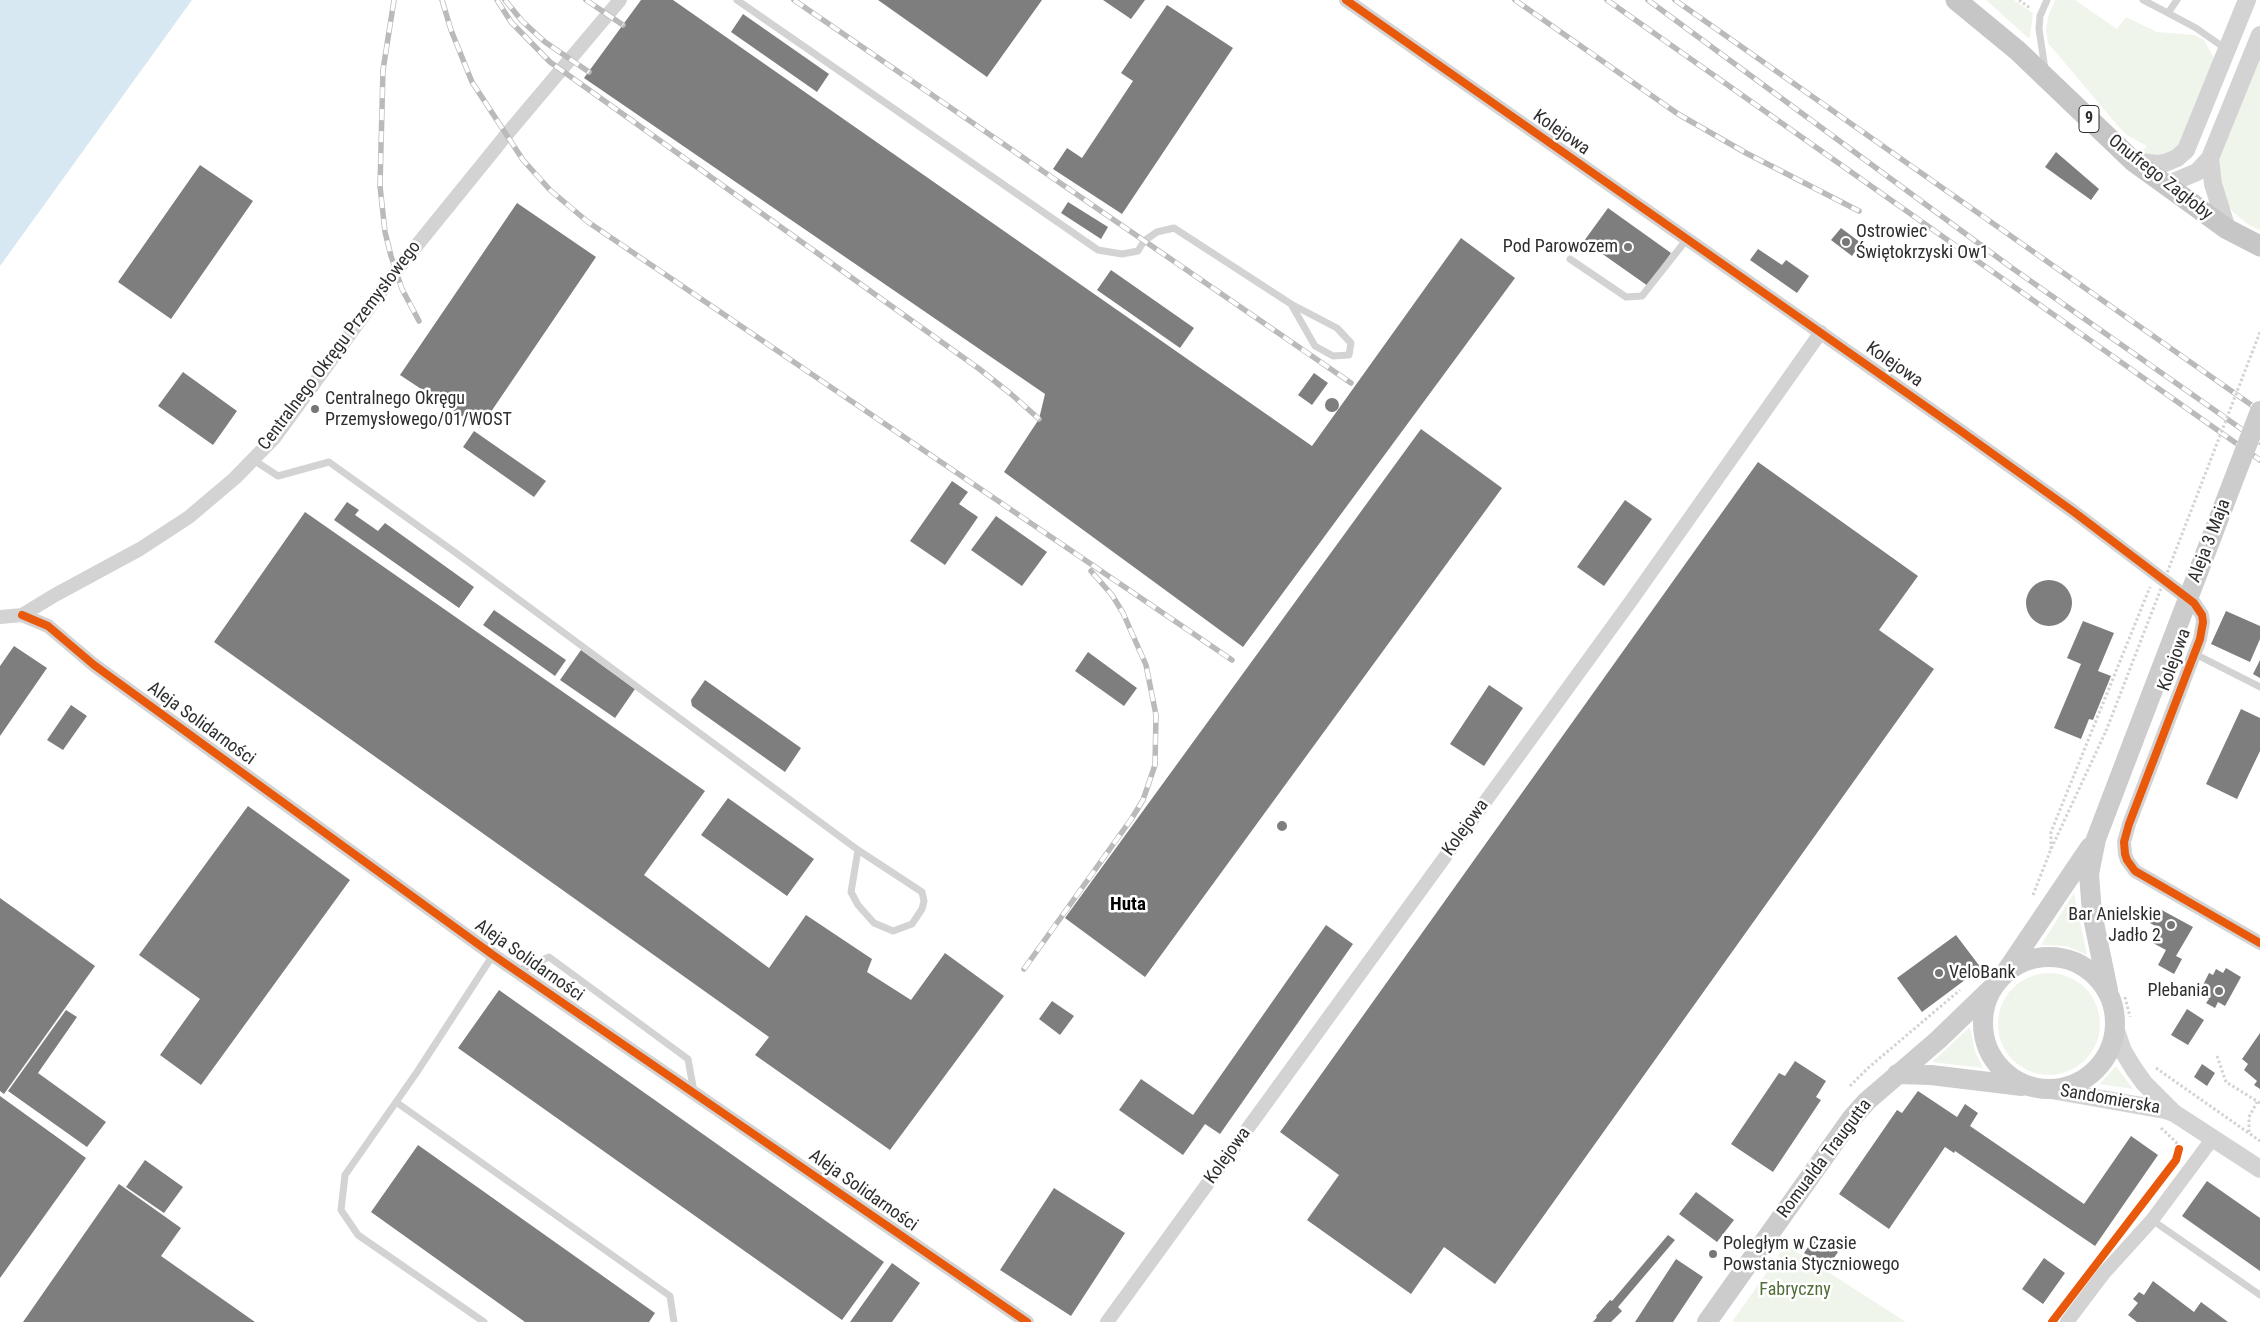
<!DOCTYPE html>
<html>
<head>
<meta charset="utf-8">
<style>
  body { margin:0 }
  canvas { display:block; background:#fff }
</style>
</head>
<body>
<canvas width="2260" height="1322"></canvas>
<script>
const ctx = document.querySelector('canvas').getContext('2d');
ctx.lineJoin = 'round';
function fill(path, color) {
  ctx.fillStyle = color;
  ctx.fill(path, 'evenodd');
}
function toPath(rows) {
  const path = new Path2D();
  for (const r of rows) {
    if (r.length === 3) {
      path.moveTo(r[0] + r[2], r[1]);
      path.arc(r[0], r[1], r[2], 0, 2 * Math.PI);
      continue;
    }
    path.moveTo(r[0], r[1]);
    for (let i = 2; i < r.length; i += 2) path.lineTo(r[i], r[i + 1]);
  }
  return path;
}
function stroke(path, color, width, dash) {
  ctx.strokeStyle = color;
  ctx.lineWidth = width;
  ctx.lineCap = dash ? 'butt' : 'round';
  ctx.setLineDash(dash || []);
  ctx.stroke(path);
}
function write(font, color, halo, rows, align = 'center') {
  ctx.font = font + ' "Roboto Condensed",sans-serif';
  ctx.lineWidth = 5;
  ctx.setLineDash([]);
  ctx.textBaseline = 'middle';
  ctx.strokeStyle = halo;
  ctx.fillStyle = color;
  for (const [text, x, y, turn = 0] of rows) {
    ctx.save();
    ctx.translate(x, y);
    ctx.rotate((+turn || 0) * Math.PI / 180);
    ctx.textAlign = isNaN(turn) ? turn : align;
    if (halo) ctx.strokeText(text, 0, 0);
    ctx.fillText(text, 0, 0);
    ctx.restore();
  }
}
const green = toPath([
  [1986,0,2014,0,2033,13,2030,37,2028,38],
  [2055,0,2075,0,2117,29,2126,17,2157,32,2194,35,2204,40,2214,58,2182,154,2133,161,2147,146,2128,136,2118,126,2048,43,2046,30,2048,17],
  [2260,49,2260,230,2249,225,2233,212,2219,193,2218,154],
  [2074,893,2087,955,2067,946,2041,945],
  [2049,1024,51],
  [1970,1027,1975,1052,1983,1068,1932,1062],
  [2116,1066,2133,1089,2100,1084],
  [1786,1245,1906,1322,1732,1322]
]);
const water = toPath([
  [0,0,192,0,0,266]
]);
const building = toPath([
  [641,0,673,0,1312,446,1461,238,1515,278,1243,647,1004,472,1039,419,1045,394,584,78],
  [878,0,1042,0,987,77],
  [1103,0,1145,0,1131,19],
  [1167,5,1233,48,1122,214,1053,169,1067,148,1082,158,1133,81,1121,73],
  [743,14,829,74,817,92,731,32],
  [2056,152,2099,189,2091,200,2045,167],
  [200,165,253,201,171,319,118,282],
  [1068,202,1108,227,1101,239,1061,213],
  [517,203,596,257,480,428,400,375],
  [1608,208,1671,253,1648,286,1584,241],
  [1841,228,1861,243,1852,256,1831,240],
  [1758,249,1782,265,1786,260,1809,276,1797,293,1750,260],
  [1111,270,1194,328,1180,348,1097,290],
  [183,372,237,411,213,445,158,406],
  [1314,373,1328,383,1312,405,1298,395],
  [1332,405,7],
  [1421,429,1502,488,1145,977,1065,918],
  [474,431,546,481,534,497,463,447],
  [1758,462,1918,576,1879,630,1934,669,1495,1284,1444,1247,1411,1294,1307,1220,1339,1175,1280,1132],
  [952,481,968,492,959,504,978,517,945,565,910,541],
  [1625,500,1652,519,1604,586,1577,567],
  [347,502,359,510,355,515,378,531,385,523,474,587,459,608,334,520],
  [305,512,705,791,644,875,769,968,806,915,872,959,867,972,911,1000,945,953,1004,996,890,1150,755,1055,769,1037,214,642],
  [996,516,1047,552,1022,586,971,550],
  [2049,603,23],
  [494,610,566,660,555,676,483,625],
  [2226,611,2260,626,2260,639,2250,662,2211,644],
  [2083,621,2114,633,2098,671,2111,676,2093,720,2089,719,2081,739,2054,728,2081,664,2067,658],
  [14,646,47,668,0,736,0,666],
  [581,650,635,689,615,718,560,680],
  [1088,652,1137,688,1124,706,1075,671],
  [2260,660,2260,678,2253,674],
  [705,680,801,748,785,772,692,706,691,700],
  [1489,685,1523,708,1484,766,1450,744],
  [71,705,87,716,63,750,47,740],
  [2241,709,2260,718,2260,751,2237,799,2206,784],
  [728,798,814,859,787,896,701,835],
  [248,806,350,880,201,1085,160,1055,200,999,139,955],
  [1282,826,5],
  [0,898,95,966,4,1094,0,1091],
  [2158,908,2193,927,2176,956,2182,959,2174,974,2158,965,2166,950,2153,943,2161,929,2150,923],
  [1326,925,1353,944,1220,1134,1205,1124,1183,1155,1119,1110,1141,1079,1193,1115],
  [1956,935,1981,968,1922,1012,1897,978],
  [2226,968,2241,977,2225,1006,2218,1002,2215,1008,2206,1003,2209,999,2202,995,2206,987,2203,985,2209,973,2213,975,2216,969,2223,973],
  [499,990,884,1262,842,1320,458,1048],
  [1052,1001,1074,1016,1060,1035,1039,1019],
  [2187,1009,2204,1020,2188,1045,2171,1035],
  [66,1010,77,1017,38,1073,106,1122,87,1147,8,1091],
  [2260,1033,2260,1089,2254,1085,2257,1081,2244,1070,2248,1064,2242,1059],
  [1795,1061,1826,1081,1816,1097,1821,1100,1773,1172,1731,1144,1779,1073,1785,1076],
  [2202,1064,2215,1073,2207,1086,2194,1077],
  [1918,1091,1957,1117,1965,1104,1978,1113,1970,1126,2084,1204,2131,1136,2158,1155,2095,1246,1955,1151,1954,1153,1945,1147,1889,1229,1839,1194,1897,1110,1902,1113],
  [0,1096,86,1158,0,1278],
  [418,1145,655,1313,649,1322,525,1322,371,1212],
  [145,1160,183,1187,164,1213,126,1187],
  [2207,1181,2260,1218,2260,1271,2182,1216],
  [119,1184,181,1228,161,1256,255,1322,23,1322],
  [1054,1188,1125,1233,1071,1316,1000,1270],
  [1696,1192,1734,1220,1717,1242,1679,1214],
  [1668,1235,1675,1240,1618,1307,1622,1311,1611,1322,1593,1322,1597,1317,1596,1316,1610,1300,1612,1301],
  [1815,1237,1838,1252,1827,1268,1804,1253],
  [2044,1258,2065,1273,2043,1304,2022,1289],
  [1676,1259,1703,1277,1673,1322,1635,1322],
  [892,1263,920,1283,892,1322,850,1322],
  [2153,1281,2194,1312,2201,1302,2228,1322,2137,1322,2128,1315,2138,1303,2133,1299,2139,1292,2144,1295]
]);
const path = toPath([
  [2019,0,2030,8],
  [2051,849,2051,832,2150,587],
  [2033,895,2051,849,2106,731],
  [2125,997,2130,1017],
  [2217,1056,2226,1082,2260,1103],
  [2156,1068,2260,1141],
  [1850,1086,1868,1068,1960,990],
  [2161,1128,2176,1142,2179,1149],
  [2249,1132,2249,1117,2257,1102]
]);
const service = toPath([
  [737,0,1098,250,1122,254,1138,251,1144,241,1157,232,1174,228,1291,304,1337,328,1351,343,1349,355,1333,356,1315,346,1291,304],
  [2143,0,2168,13],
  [2177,0,2168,13,2196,28,2226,49],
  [2045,69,2039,29,2040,16,2047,0],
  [1570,259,1626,297,1642,296,1687,239],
  [252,459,278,476,329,462,456,553,858,850,922,892,924,901,922,909,912,924,893,931,874,923,858,905,851,892,858,850],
  [2195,654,2260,687],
  [517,971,549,957,688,1059,694,1092],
  [396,1102,670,1296,674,1322],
  [2152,1220,2260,1295],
  [484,1322,358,1235,341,1210,345,1175,417,1072,493,955]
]);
const minor = toPath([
  [1346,0,1958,429,2074,512,2194,603,2202,615,2203,622,2200,639,2129,824,2124,842,2125,854,2127,860,2135,871,2260,943],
  [22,615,48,626,94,665,493,955,1027,1322],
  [0,617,22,615,55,595,140,549,189,517,235,478,275,437,396,271,507,134,620,0],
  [1107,1322,1631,601,1821,332],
  [2067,1322,2104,1273,2152,1220,2213,1138]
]);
const tertiary = toPath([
  [2210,158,2213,184,2227,229],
  [2133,161,2157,164,2165,163,2177,158,2186,150,2247,0],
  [2166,185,2197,172,2210,158,2260,35],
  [2115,1028,2123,1051,2134,1069,2144,1083,2172,1111],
  [2045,1089,2165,1110,2174,1113,2260,1169]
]);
const secondary = toPath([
  [2049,1023,66],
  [2007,970,2090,847],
  [2108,990,2092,913,2089,874,2096,839,2133,742],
  [1897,1074,1931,1075,2022,1086],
  [1707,1322,1851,1119,1867,1101,1938,1040,1994,986]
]);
const primary = toPath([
  [1956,0,2018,51,2133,161,2227,229,2260,246]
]);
const rail = toPath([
  [394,0,383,70,380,186,385,232,391,256,402,289,419,321],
  [442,0,451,30,472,82,523,160,550,190,588,222,1232,660],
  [497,0,511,22,550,62,978,368,1011,394,1039,419],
  [505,0,522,21,545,42,589,72],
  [586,0,623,25],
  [794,0,1351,383],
  [1515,0,1678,114,1746,153,1859,211],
  [1607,0,2260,460],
  [1648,0,2012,268,2260,442],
  [1675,0,2260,411],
  [1024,969,1132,818,1143,800,1155,765,1156,715,1146,665,1123,613,1112,595,1091,571]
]);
const pathBridge = toPath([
  [2106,731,2260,332]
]);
const secondaryBridge = toPath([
  [2133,742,2260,411]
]);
const cycleway = toPath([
  [1346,0,1958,429,2074,512,2194,603,2202,615,2203,622,2200,639,2129,824,2124,842,2125,854,2127,860,2135,871,2260,943],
  [22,615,48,626,94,665,493,955,1027,1322],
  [2052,1322,2176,1160,2179,1149]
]);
const markers = [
  [1846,242,5,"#777"],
  [1628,247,5,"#777"],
  [315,409,5,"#777"],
  [2171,925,5,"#777"],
  [1939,973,5,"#777"],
  [2219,991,5,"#777"],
  [1713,1254,5,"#777"]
];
const shields = [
  [2089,119,20]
];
const shieldNames = [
  ["9",2089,119]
];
const streetNames = [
  ["Kolejowa",1561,133,35],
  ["Onufrego Zagłoby",2160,178,38],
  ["Centralnego Okręgu Przemysłowego",340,346,-53],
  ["Kolejowa",1894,365,35],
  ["Aleja 3 Maja",2210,541,-69],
  ["Kolejowa",2175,660,-70],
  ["Aleja Solidarności",201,724,36],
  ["Kolejowa",1466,828,-54],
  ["Aleja Solidarności",529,961,35],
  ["Sandomierska",2110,1100,10],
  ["Kolejowa",1228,1156,-54],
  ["Romualda Traugutta",1825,1159,-53],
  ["Aleja Solidarności",863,1191,35]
];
const poiNames = [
  ["Ostrowiec",1856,232],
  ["Świętokrzyski Ow1",1856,253],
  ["Pod Parowozem",1618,247,"right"],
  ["Centralnego Okręgu",325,399],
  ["Przemysłowego/01/WOST",325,420],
  ["Bar Anielskie",2161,915,"right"],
  ["Jadło 2",2161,936,"right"],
  ["VeloBank",1949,973],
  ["Plebania",2209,991,"right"],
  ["Poległym w Czasie",1723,1244],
  ["Powstania Styczniowego",1723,1265]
];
const parkNames = [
  ["Fabryczny",1795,1290]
];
const neighbourhoodNames = [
  ["Huta",1128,905]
];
fill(green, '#f0f5eb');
fill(water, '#d7e8f2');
fill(building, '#7e7e7e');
stroke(path, '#d3d3d3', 3, [2.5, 2.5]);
stroke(service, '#d3d3d3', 7);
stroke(minor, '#d3d3d3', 14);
stroke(tertiary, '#d3d3d3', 18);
stroke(secondary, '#ccc', 20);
stroke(primary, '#c6c6c6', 21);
stroke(rail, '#bababa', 5.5);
stroke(rail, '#fff', 4, [11]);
stroke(pathBridge, '#d3d3d3', 3, [2.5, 2.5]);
stroke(secondaryBridge, '#ccc', 20);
stroke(cycleway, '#e8590c', 8);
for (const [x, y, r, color] of markers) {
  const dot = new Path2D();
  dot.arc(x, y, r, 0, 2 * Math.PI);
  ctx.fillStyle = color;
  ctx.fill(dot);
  stroke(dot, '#fff', 2);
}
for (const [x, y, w] of shields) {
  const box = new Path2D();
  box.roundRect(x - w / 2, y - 13.5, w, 27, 4);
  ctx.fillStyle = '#fff';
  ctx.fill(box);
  stroke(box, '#2e2e2e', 1);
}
write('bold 16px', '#2e2e2e', null, shieldNames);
write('18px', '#2e2e2e', '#fff', streetNames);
write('18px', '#2e2e2e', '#fff', poiNames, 'left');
write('18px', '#516c39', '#fff', parkNames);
write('bold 19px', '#000', '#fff', neighbourhoodNames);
</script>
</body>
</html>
